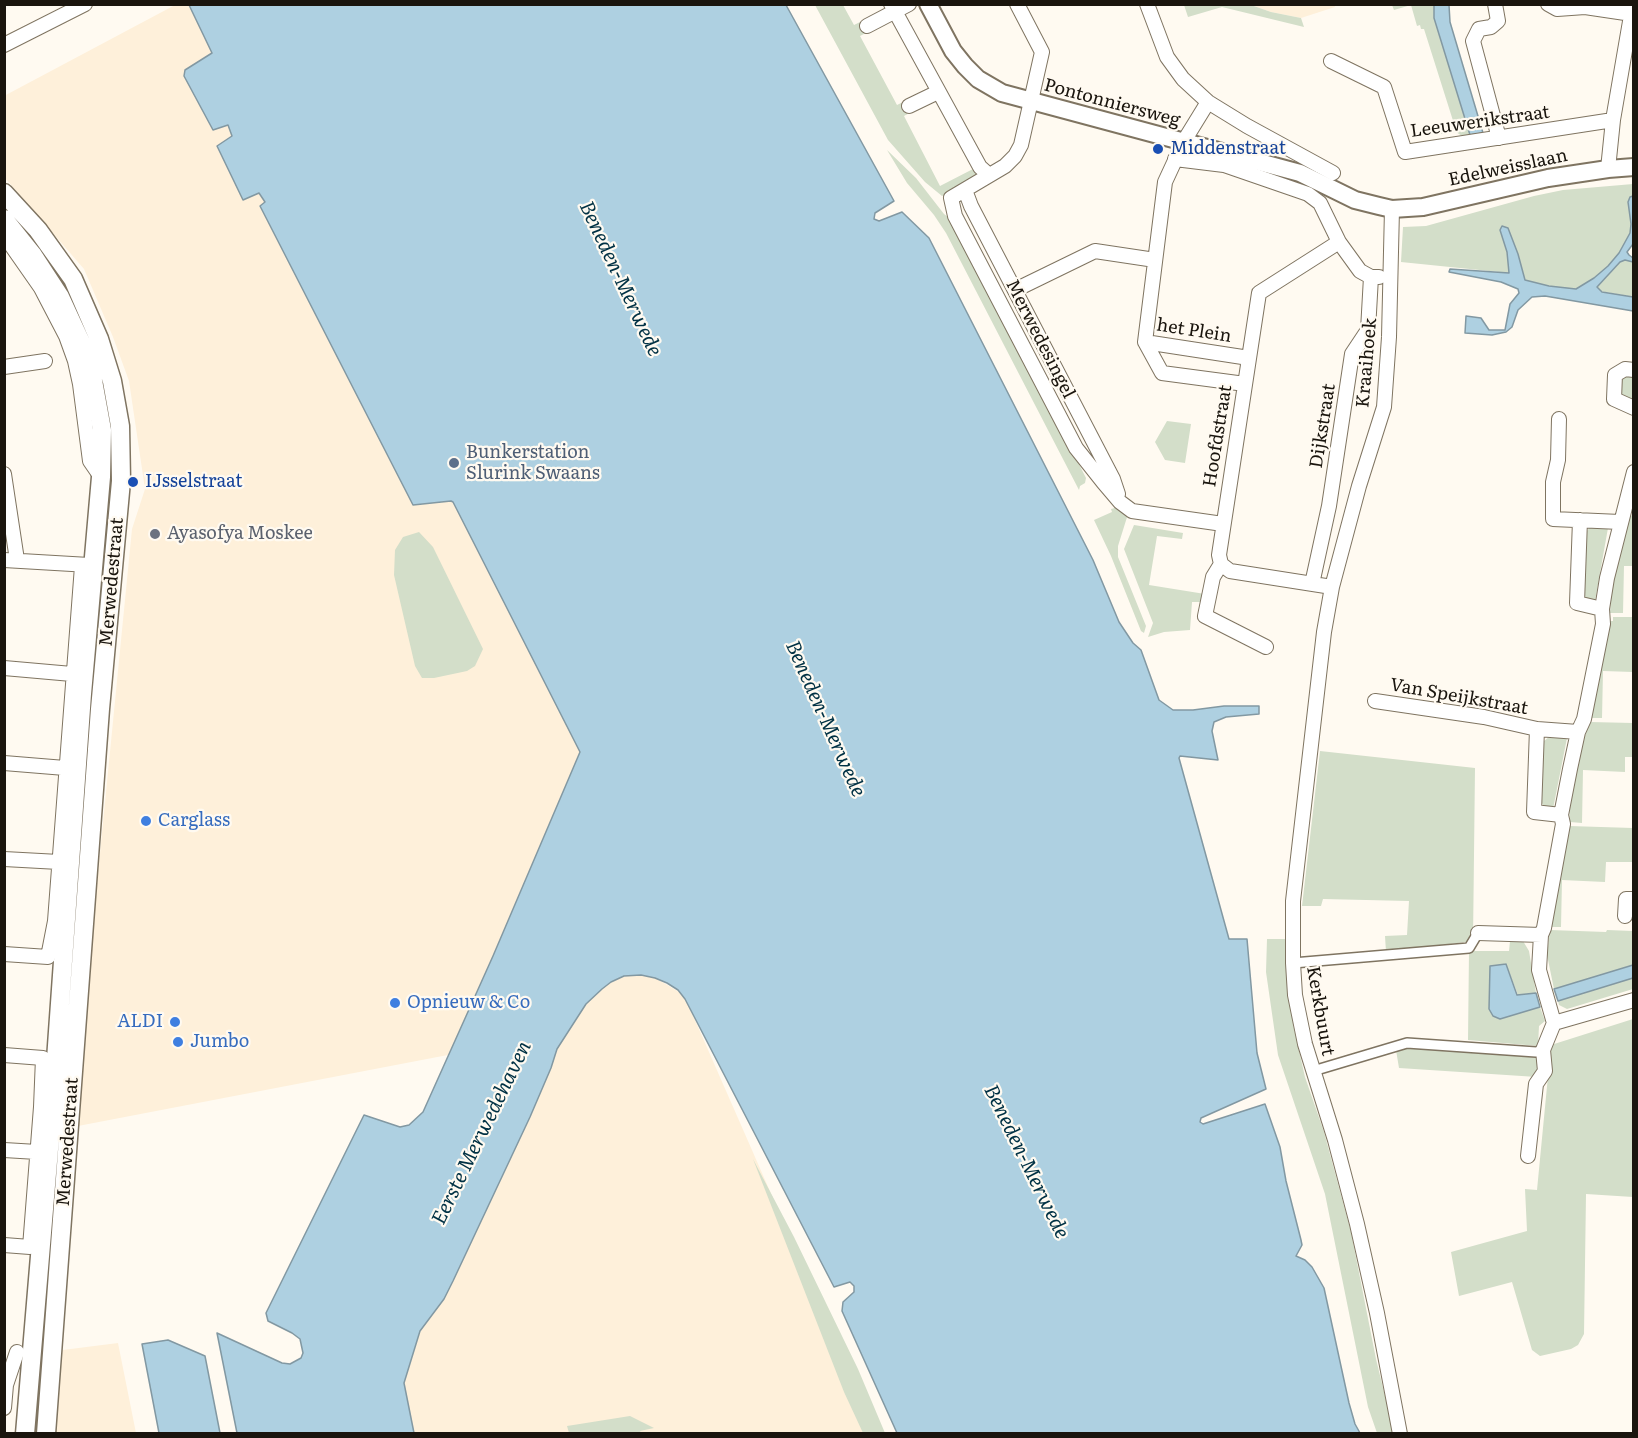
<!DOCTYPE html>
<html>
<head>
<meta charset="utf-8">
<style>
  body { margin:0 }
  #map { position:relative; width:1638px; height:1438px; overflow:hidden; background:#fffaf1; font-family:Literata,serif }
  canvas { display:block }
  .frame { position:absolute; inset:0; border:6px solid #1a150e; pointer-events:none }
</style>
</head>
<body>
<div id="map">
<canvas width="1638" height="1438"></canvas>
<div class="frame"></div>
</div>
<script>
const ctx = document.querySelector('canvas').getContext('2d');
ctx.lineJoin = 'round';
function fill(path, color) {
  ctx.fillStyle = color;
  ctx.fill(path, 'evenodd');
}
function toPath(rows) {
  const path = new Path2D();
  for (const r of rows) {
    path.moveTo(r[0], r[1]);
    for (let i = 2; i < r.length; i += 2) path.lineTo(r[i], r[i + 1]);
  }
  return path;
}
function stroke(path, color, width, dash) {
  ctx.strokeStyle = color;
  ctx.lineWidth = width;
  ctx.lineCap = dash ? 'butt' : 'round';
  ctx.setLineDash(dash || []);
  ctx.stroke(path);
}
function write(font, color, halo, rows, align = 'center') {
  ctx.font = font + ' Literata,serif';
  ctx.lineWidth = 4.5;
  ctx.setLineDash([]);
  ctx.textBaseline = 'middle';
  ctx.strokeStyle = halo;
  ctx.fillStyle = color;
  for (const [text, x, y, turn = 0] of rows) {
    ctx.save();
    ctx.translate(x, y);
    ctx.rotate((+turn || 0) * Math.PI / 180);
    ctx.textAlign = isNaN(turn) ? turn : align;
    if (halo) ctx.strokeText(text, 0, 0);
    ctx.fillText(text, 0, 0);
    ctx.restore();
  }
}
const built = toPath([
  [1334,4,1335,7,1301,18,1271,12,1251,5],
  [175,5,190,5,585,740,453,1054,78,1126,85,1005,132,529,145,489,129,381,113,337,84,269,5,178,4,96],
  [627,974,649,974,684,995,876,1433,394,1433,386,1390,545,1036,602,987],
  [118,1343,136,1433,40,1434,47,1352]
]);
const green = toPath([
  [815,5,843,5,854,25,864,20,870,31,860,36,897,105,909,99,915,110,904,116,940,186,973,169,980,175,942,196,925,182,888,140],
  [1184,5,1251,5,1271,12,1301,18,1304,27,1222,7,1188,17],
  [1392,5,1434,5,1434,18,1470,135,1462,136,1456,132,1433,135,1432,134,1455,127,1424,29,1421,29,1420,25,1417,26,1411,5,1394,10],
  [887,150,916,178,944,214,956,223,1086,478,1085,483,1080,486,1079,490,946,233,934,215,907,183],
  [1633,184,1633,196,1630,197,1628,202,1631,224,1630,233,1619,253,1608,266,1594,278,1576,289,1549,286,1525,280,1508,228,1500,230,1507,252,1509,273,1401,262,1403,227,1426,226,1534,196,1563,190],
  [1625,260,1633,262,1633,297,1600,291,1597,287,1599,284,1604,280,1620,262],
  [1633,374,1633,402,1622,397,1619,391,1621,379,1625,375],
  [1167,421,1191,424,1185,463,1165,460,1155,442],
  [1115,508,1128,514,1118,546,1118,557,1146,626,1144,633,1141,631,1111,556,1094,520,1112,512,1111,509],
  [1633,513,1633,566,1624,566,1623,613,1610,613,1611,594,1621,542,1629,515,1633,516],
  [1134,525,1183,533,1182,539,1157,536,1149,585,1205,594,1201,602,1192,602,1190,630,1164,632,1148,637,1153,623,1124,549],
  [1590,527,1608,528,1595,601,1586,600,1584,597,1584,535],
  [419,532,433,547,483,649,475,666,467,671,434,678,422,678,415,666,394,575,395,550,403,537],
  [1613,617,1633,617,1633,672,1603,671,1602,718,1590,718,1609,621,1613,621],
  [1590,722,1633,723,1633,757,1625,757,1625,772,1583,770,1582,823,1570,822,1569,807,1580,749],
  [1550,736,1567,738,1553,809,1545,809,1542,803,1543,742],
  [1320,751,1475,768,1473,941,1386,952,1385,936,1407,935,1409,901,1323,899,1321,906,1302,906],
  [1569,826,1633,828,1633,862,1606,862,1605,882,1562,880,1561,927,1550,927],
  [1550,930,1606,932,1607,930,1633,931,1633,965,1554,989,1547,955],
  [1267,939,1286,939,1286,976,1294,1029,1305,1077,1324,1132,1351,1232,1376,1359,1394,1433,1377,1433,1368,1407,1325,1194,1278,1055,1266,972],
  [1510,941,1523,941,1529,951,1536,993,1518,995,1506,964,1500,1019,1540,1007,1545,1021,1539,1026,1538,1046,1468,1040,1469,951,1509,951],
  [1633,978,1633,989,1567,1009,1559,1005,1558,1001],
  [1633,1019,1633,1197,1586,1194,1584,1334,1578,1345,1571,1349,1540,1356,1532,1350,1512,1282,1459,1296,1451,1252,1527,1231,1525,1189,1537,1190,1551,1045],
  [1419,1045,1538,1056,1537,1077,1399,1068,1396,1050],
  [753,1159,794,1237,858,1369,885,1433,863,1433,844,1392],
  [48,1290,40,1433,32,1434,43,1298],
  [630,1416,654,1428,640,1431,641,1433,569,1433,567,1426]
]);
const water = toPath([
  [189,5,786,5,894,201,875,213,874,219,879,221,902,212,929,238,1093,560,1119,622,1133,643,1141,650,1159,700,1173,710,1193,710,1224,706,1259,706,1259,714,1226,717,1214,722,1212,731,1218,760,1180,756,1179,758,1229,939,1247,939,1257,1053,1266,1089,1201,1118,1200,1122,1203,1124,1265,1104,1280,1147,1286,1181,1301,1240,1302,1245,1296,1256,1305,1260,1312,1267,1324,1288,1349,1403,1355,1424,1360,1433,897,1433,842,1311,843,1302,854,1292,854,1286,850,1282,834,1287,685,999,678,990,667,983,655,978,641,975,624,976,611,982,602,989,586,1004,557,1049,551,1068,530,1117,453,1281,444,1299,420,1331,404,1383,414,1433,237,1433,217,1333,282,1363,290,1364,301,1358,303,1353,300,1339,292,1333,268,1321,266,1313,364,1115,400,1127,409,1125,423,1112,493,956,580,752,453,502,451,501,413,505,260,206,265,202,259,193,243,200,217,146,232,136,228,125,213,130,184,76,185,70,212,53,189,5],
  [1434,5,1449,5,1450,22,1483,133,1470,135,1434,18,1434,5],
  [1633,196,1633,244,1627,252,1629,255,1633,258,1633,262,1625,260,1620,262,1597,287,1602,292,1633,297,1633,311,1545,296,1532,297,1518,310,1512,327,1506,332,1492,335,1465,333,1466,316,1481,318,1489,330,1505,330,1510,304,1519,293,1518,289,1501,282,1449,272,1450,269,1509,273,1507,252,1500,230,1502,226,1508,228,1518,254,1525,280,1549,286,1576,289,1594,278,1608,266,1619,253,1630,233,1631,224,1628,202,1630,197,1633,196],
  [1506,964,1517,995,1536,993,1540,1007,1500,1019,1493,1016,1489,1009,1490,966,1506,964],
  [1633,965,1633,978,1558,1001,1554,989,1633,965],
  [168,1340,205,1356,220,1433,159,1433,142,1344,168,1340]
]);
const pedestrian = toPath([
  [1293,963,1469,948,1478,933],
  [1313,1071,1407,1043,1536,1052,1543,1050]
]);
const minor = toPath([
  [891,4,980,167,989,175],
  [1017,4,1042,52,1021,145,1015,156,1005,166,951,198,955,216,1076,448,1103,482,1120,502,1132,511,1223,524],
  [1147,4,1167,57,1183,79,1208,102,1247,126,1333,173],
  [1495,4,1498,21,1491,27,1479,29,1473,41,1499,138],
  [1548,4,1557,9,1585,7,1632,14],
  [867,26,909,4],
  [4,45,85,4],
  [1331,61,1384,87,1405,152,1613,120],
  [909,106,938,92],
  [1175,159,1224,165,1308,194,1320,203,1339,242,1360,271,1371,277,1379,277],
  [1608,169,1613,120,1633,4],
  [965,190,971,206,1113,479,1118,494],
  [1392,209,1389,337,1384,407,1359,486,1332,587,1324,632,1293,901,1293,963,1295,995,1305,1044,1335,1140,1357,1224,1377,1313,1400,1434],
  [4,235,41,288,66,336,75,361,80,384,90,461,101,477],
  [1015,290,1095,251,1155,260],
  [1145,342,1165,182,1184,141,1208,102],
  [4,367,45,361],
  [1634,370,1625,369,1615,375,1614,399,1634,408],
  [1245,384,1162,373,1145,342,1249,358],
  [1559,419,1558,460,1553,482,1553,519,1620,522],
  [4,474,17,560],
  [1580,520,1577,603,1602,609],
  [4,560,89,565],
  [1221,564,1213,577,1205,616,1266,647],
  [1312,584,1329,506,1352,354,1368,330,1371,277],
  [1332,587,1230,571,1221,564,1219,555,1259,293,1339,242],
  [4,668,72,674],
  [1375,701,1484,717,1537,729],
  [4,763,65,768],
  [1561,815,1534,812,1537,729,1578,732],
  [4,859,59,862],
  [1625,916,1626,899,1634,899],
  [1478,933,1541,935],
  [4,954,48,957,55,921,82,566],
  [1554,1023,1539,970,1541,935,1544,928,1563,824,1561,815,1570,769,1578,732,1584,719,1603,624,1602,609,1607,578,1634,472],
  [1554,1023,1634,1000],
  [4,1055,43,1058,41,1107,30,1247],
  [4,1150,37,1152],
  [1528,1156,1536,1084,1545,1071,1543,1050,1554,1023],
  [4,1245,30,1247],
  [4,1408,6,1385,17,1352]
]);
const tertiary = toPath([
  [928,4,953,51,965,66,978,79,1002,93,1300,173,1355,200,1379,206,1392,209,1423,207,1548,178,1608,169,1634,167]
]);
const secondary = toPath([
  [4,193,38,230,73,279,99,339,112,381,120,426,121,481,100,709,46,1434],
  [4,219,32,254,60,297,83,347,92,375,102,430,101,477,82,694,53,1102,25,1434]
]);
const markers = [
  [1158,149,6,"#1a4fb4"],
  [454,463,6,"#5c6f8a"],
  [133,482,6,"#1a4fb4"],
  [155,534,6,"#6b7280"],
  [146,821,6,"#3f7fe0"],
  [395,1003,6,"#3f7fe0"],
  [175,1022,6,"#3f7fe0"],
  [178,1042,6,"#3f7fe0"]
];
const streetNames = [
  ["Pontonniersweg",1112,103,15],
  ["Leeuwerikstraat",1480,122,-8],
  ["Edelweisslaan",1508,168,-12],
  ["het Plein",1194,331,9],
  ["Merwedesingel",1040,339,63],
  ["Kraaihoek",1367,363,-85],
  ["Dijkstraat",1323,426,-81],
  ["Hoofdstraat",1218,436,-81],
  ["Merwedestraat",112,582,-85],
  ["Van Speijkstraat",1459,697,10],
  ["Kerkbuurt",1320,1011,80],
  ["Merwedestraat",68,1142,-86]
];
const transitNames = [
  ["Middenstraat",1170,149],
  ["IJsselstraat",145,482]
];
const serviceNames = [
  ["Bunkerstation",466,453],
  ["Slurink Swaans",466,474]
];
const worshipNames = [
  ["Ayasofya Moskee",167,534]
];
const shopNames = [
  ["Carglass",158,821],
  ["Opnieuw & Co",407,1003],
  ["ALDI",163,1022,"right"],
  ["Jumbo",190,1042]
];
const waterNames = [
  ["Beneden-Merwede",620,279,65],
  ["Beneden-Merwede",825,719,66],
  ["Eerste Merwedehaven",482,1133,-64],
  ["Beneden-Merwede",1026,1162,64]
];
fill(built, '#fef0da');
fill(green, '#d3dec9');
fill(water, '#aed0e1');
stroke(water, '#8298a2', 1.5);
stroke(pedestrian, '#7f7461', 12);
stroke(minor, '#7f7461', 16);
stroke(tertiary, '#7f7461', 20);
stroke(secondary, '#7f7461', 21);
stroke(pedestrian, '#fff', 9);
stroke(minor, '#fff', 14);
stroke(tertiary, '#fff', 16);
stroke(secondary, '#fff', 18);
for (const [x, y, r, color] of markers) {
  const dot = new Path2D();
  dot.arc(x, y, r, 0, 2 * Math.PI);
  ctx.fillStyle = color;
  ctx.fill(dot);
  stroke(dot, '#fffaf1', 2);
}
write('18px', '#1a150e', '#fffaf1', streetNames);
write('18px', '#164399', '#fffaf1', transitNames, 'left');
write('18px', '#4e5e75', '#fffaf1', serviceNames, 'left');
write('18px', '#5b616d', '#fffaf1', worshipNames, 'left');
write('18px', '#366cbe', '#fffaf1', shopNames, 'left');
write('italic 20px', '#003144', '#fffaf1', waterNames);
</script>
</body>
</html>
